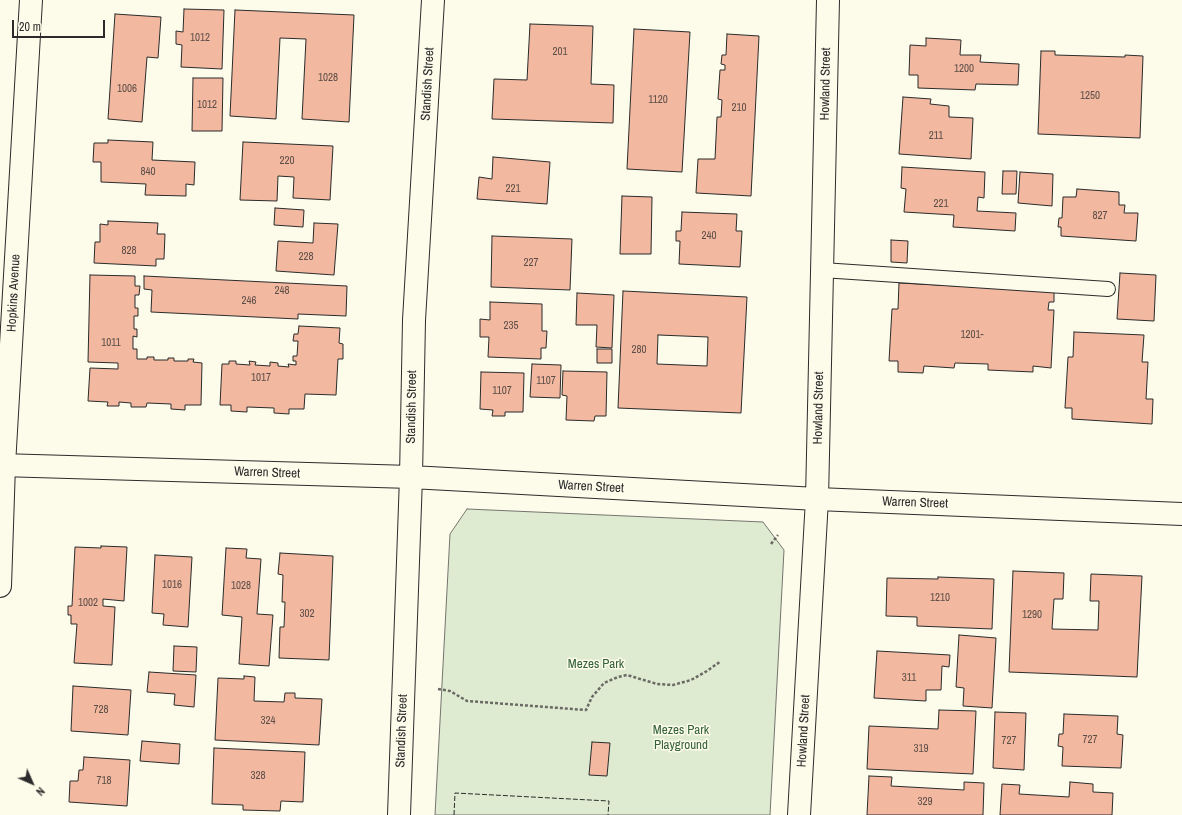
<!DOCTYPE html>
<html>
<head>
<meta charset="utf-8">
<style>
  body { margin:0 }
  #map { position:relative; width:1182px; height:815px; overflow:hidden; background:#fdfbea; font-family:"Archivo Narrow",sans-serif }
  canvas { display:block }
  .north { position:absolute; left:12px; top:763px; width:40px; height:40px; -webkit-text-stroke:3px #fdfbea; paint-order:stroke; rotate:135deg; font-size:11px; font-weight:700; line-height:16px; text-align:center; color:#2b2b2b }
  .north::after { content:''; display:block; margin:auto; width:14px; height:18px; background:#2b2b2b; clip-path:polygon(50% 0,100% 100%,50% 72%,0 100%) }
  .scale { position:absolute; left:12px; top:20px; width:93px; height:18px; box-sizing:border-box; border:2px solid #2b2b2b; border-top:0; padding-left:5px; font-size:12px; line-height:14px; white-space:nowrap; color:#2b2b2b; -webkit-text-stroke:3px #fdfbea; paint-order:stroke }
</style>
</head>
<body>
<div id="map">
<canvas width="1182" height="815"></canvas>
<div class="north">N</div>
<div class="scale">20 m</div>
</div>
<script>
const ctx = document.querySelector('canvas').getContext('2d');
ctx.lineJoin = 'round';
function fill(path, color) {
  ctx.fillStyle = color;
  ctx.fill(path, 'evenodd');
}
function toPath(rows) {
  const path = new Path2D();
  for (const r of rows) {
    path.moveTo(r[0], r[1]);
    for (let i = 2; i < r.length; i += 2) path.lineTo(r[i], r[i + 1]);
  }
  return path;
}
function stroke(path, color, width, dash) {
  ctx.strokeStyle = color;
  ctx.lineWidth = width;
  ctx.lineCap = dash ? 'butt' : 'round';
  ctx.setLineDash(dash || []);
  ctx.stroke(path);
}
function write(font, color, halo, rows, align = 'center') {
  ctx.font = font + ' "Archivo Narrow",sans-serif';
  ctx.lineWidth = 3;
  ctx.setLineDash([]);
  ctx.textBaseline = 'middle';
  ctx.strokeStyle = halo;
  ctx.fillStyle = color;
  for (const [text, x, y, turn = 0] of rows) {
    ctx.save();
    ctx.translate(x, y);
    ctx.rotate((+turn || 0) * Math.PI / 180);
    ctx.textAlign = isNaN(turn) ? turn : align;
    if (halo) ctx.strokeText(text, 0, 0);
    ctx.fillText(text, 0, 0);
    ctx.restore();
  }
}
const green = toPath([
  [467,509,763,522,784,550,770,815,435,815,450,534,467,509]
]);
const building = toPath([
  [184,9,224,10,222,69,181,67,182,45,176,44,176,31,183,32,184,9],
  [235,10,354,15,349,122,302,119,306,39,280,38,276,119,230,116,235,10],
  [115,14,161,17,158,58,147,57,142,122,108,119,115,14],
  [530,24,593,26,591,84,614,85,613,123,492,119,494,79,527,80,530,24],
  [634,29,690,32,682,172,627,169,634,29],
  [727,34,759,36,751,196,696,193,698,159,715,159,717,117,721,117,722,100,718,99,720,70,725,70,725,65,721,64,722,55,726,55,727,34],
  [926,38,961,40,960,55,981,55,980,62,1019,64,1018,85,976,84,975,90,918,88,918,75,909,75,910,45,926,46,926,38],
  [1041,51,1055,51,1055,55,1125,57,1125,55,1143,56,1140,138,1038,134,1041,51],
  [193,78,223,78,222,131,192,131,193,78],
  [903,97,931,99,930,104,949,106,949,117,973,118,971,159,899,154,903,97],
  [108,140,153,142,152,160,195,162,194,185,186,184,186,196,145,195,146,184,101,182,101,162,93,162,94,143,108,143,108,140],
  [243,142,333,146,330,200,293,198,294,177,278,176,277,201,240,200,243,142],
  [493,157,550,162,547,204,477,199,479,177,492,179,493,157],
  [902,167,985,172,984,198,978,197,977,211,1016,213,1015,231,953,227,954,215,904,212,906,189,901,188,902,167],
  [1003,171,1017,171,1016,194,1002,194,1003,171],
  [1020,172,1053,174,1052,206,1018,203,1020,172],
  [1077,189,1119,192,1119,205,1125,205,1124,213,1138,213,1136,241,1061,236,1061,227,1058,227,1059,218,1062,218,1063,197,1076,197,1077,189],
  [622,196,652,197,651,254,620,254,622,196],
  [275,208,304,210,303,227,274,225,275,208],
  [682,212,737,214,736,231,742,231,740,267,679,264,680,241,676,241,676,231,681,231,682,212],
  [108,221,158,223,157,234,165,234,164,259,156,259,156,266,94,263,95,242,100,242,100,224,108,225,108,221],
  [314,223,338,224,334,275,276,271,278,241,313,243,314,223],
  [492,236,572,239,570,290,491,287,492,236],
  [891,240,908,241,907,263,891,262,891,240],
  [1120,273,1156,275,1154,321,1117,319,1120,273],
  [90,275,135,276,135,286,140,286,139,295,135,295,135,308,138,308,138,316,134,316,134,329,137,329,137,337,133,336,133,349,137,349,137,359,147,359,147,357,154,357,154,360,168,360,168,358,174,358,174,361,188,361,188,359,194,359,193,362,202,363,201,405,185,405,185,410,171,409,171,404,147,403,146,407,131,407,131,403,119,402,119,406,107,406,108,402,88,401,90,368,118,369,118,363,88,362,90,275],
  [144,276,347,286,346,316,298,314,298,319,151,312,152,290,144,289,144,276],
  [899,283,1054,291,1054,302,1049,302,1048,310,1054,310,1051,368,1033,366,1033,372,988,370,988,364,955,363,954,368,924,366,923,373,898,372,898,361,889,361,892,309,898,309,899,283],
  [623,291,747,297,741,413,618,408,623,291],
  [658,335,708,337,707,366,657,364,658,335],
  [577,293,614,295,612,348,596,347,597,325,576,325,577,293],
  [490,302,542,304,542,331,547,331,546,348,541,348,541,359,488,357,489,337,480,337,480,319,490,320,490,302],
  [299,326,340,328,339,343,343,344,343,359,338,359,336,395,305,394,304,409,289,409,289,414,274,413,274,408,247,407,247,412,231,411,231,405,220,405,222,364,229,364,229,361,236,361,236,364,250,365,249,361,256,362,255,365,270,366,270,362,278,363,278,366,289,367,288,364,296,365,296,361,293,361,293,356,297,356,298,341,293,341,294,334,298,334,299,326],
  [1074,332,1144,335,1142,362,1148,362,1146,399,1153,399,1152,424,1072,419,1072,408,1065,408,1068,357,1073,357,1074,332],
  [597,349,612,349,612,363,597,363,597,349],
  [532,364,561,365,560,398,530,397,532,364],
  [563,371,607,372,606,416,595,416,594,421,566,420,567,396,562,395,563,371],
  [481,372,524,373,523,412,505,412,505,416,492,416,493,410,480,409,481,372],
  [101,546,127,547,124,601,103,599,103,606,115,607,112,665,74,663,77,624,71,624,71,615,68,615,68,606,72,606,75,547,101,548,101,546],
  [226,548,247,549,246,558,261,559,257,614,273,615,269,666,239,664,242,617,222,615,226,548],
  [280,553,333,556,329,660,279,658,280,627,284,627,285,602,282,602,283,575,278,574,280,553],
  [155,555,192,557,188,627,163,625,164,614,152,613,155,555],
  [1013,571,1064,573,1063,599,1054,599,1052,629,1098,630,1099,601,1090,601,1091,574,1142,576,1137,677,1009,672,1013,571],
  [938,577,994,579,992,629,917,626,917,617,886,616,887,578,938,579,938,577],
  [959,635,996,638,992,708,963,706,964,688,956,687,959,635],
  [174,646,197,647,196,672,173,671,174,646],
  [877,651,950,655,949,667,942,666,941,690,926,690,926,701,874,698,877,651],
  [149,672,196,675,194,707,174,705,175,694,147,692,149,672],
  [244,676,255,677,254,701,284,702,285,693,295,693,295,698,322,699,319,745,215,740,218,678,244,679,244,676],
  [73,686,131,690,128,735,71,731,73,686],
  [939,710,976,711,973,774,867,769,869,726,938,729,939,710],
  [995,712,1026,713,1024,770,993,768,995,712],
  [1064,714,1118,716,1117,734,1123,735,1121,768,1062,766,1063,747,1058,746,1059,734,1063,734,1064,714],
  [142,741,180,744,179,764,140,761,142,741],
  [592,742,610,743,607,776,589,775,592,742],
  [214,748,305,752,303,802,281,801,280,811,243,810,243,805,212,804,214,748],
  [84,757,130,760,127,806,69,802,70,781,78,781,79,770,83,770,84,757],
  [869,776,892,777,891,786,964,790,964,782,984,783,983,815,867,815,869,776],
  [1070,782,1093,784,1093,792,1113,793,1112,815,1000,815,1002,784,1020,785,1019,794,1069,797,1070,782]
]);
const path = toPath([
  [771,544,778,535],
  [438,689,450,691,467,701,586,710,592,697,604,683,618,677,627,675,657,684,673,685,691,680,707,671,721,661]
]);
const service = toPath([
  [822,270,1108,289]
]);
const minor = toPath([
  [0,465,411,477,817,499,1182,514],
  [0,586,4,465,31,0],
  [399,815,411,477,414,320,433,0],
  [799,815,817,499,828,0]
]);
const fence = toPath([
  [454,815,455,793,609,801,608,815]
]);
const numberNames = [
  ["1012",200,38],
  ["201",560,52],
  ["1200",964,69],
  ["1028",328,78],
  ["1006",127,89],
  ["1250",1090,96],
  ["1120",658,100],
  ["1012",207,105],
  ["210",739,108],
  ["211",936,136],
  ["220",287,161],
  ["840",148,172],
  ["221",513,189],
  ["221",941,204],
  ["827",1100,216],
  ["240",709,236],
  ["828",129,251],
  ["228",306,257],
  ["227",531,263],
  ["248",282,291],
  ["246",249,301],
  ["235",511,326],
  ["1201-",972,335],
  ["1011",111,343],
  ["280",639,350],
  ["1017",261,378],
  ["1107",546,381],
  ["1107",502,391],
  ["1016",172,585],
  ["1028",241,586],
  ["1210",940,598],
  ["1002",88,603],
  ["302",307,614],
  ["1290",1032,615],
  ["311",909,678],
  ["728",101,710],
  ["324",268,721],
  ["727",1090,740],
  ["727",1009,741],
  ["319",921,749],
  ["328",258,776],
  ["718",104,781],
  ["329",925,802]
];
const streetNames = [
  ["Standish Street",428,84,-87],
  ["Howland Street",826,84,-89],
  ["Hopkins Avenue",14,293,-87],
  ["Standish Street",412,407,-89],
  ["Howland Street",819,408,-89],
  ["Warren Street",267,473,2],
  ["Warren Street",591,487,3],
  ["Warren Street",915,503,2],
  ["Standish Street",402,731,-88],
  ["Howland Street",804,731,-87]
];
const parkNames = [
  ["Mezes Park",596,665],
  ["Mezes Park",681,731],
  ["Playground",681,746]
];
fill(green, '#deebd1');
stroke(green, '#74746e', 1);
fill(building, '#f2b8a0');
stroke(building, '#2b2b2b', 1);
stroke(service, '#2b2b2b', 16);
stroke(minor, '#2b2b2b', 24);
stroke(path, '#6a6964', 2.5, [3, 2]);
stroke(service, '#fdfbea', 14);
stroke(minor, '#fdfbea', 22);
stroke(fence, '#2b2b2b', 1, [5, 2]);
write('11px', '#5d4e48', null, numberNames);
write('13px', '#2b2b2b', '#fdfbea', streetNames);
write('13px', '#34623c', '#fdfbea', parkNames);
</script>
</body>
</html>
